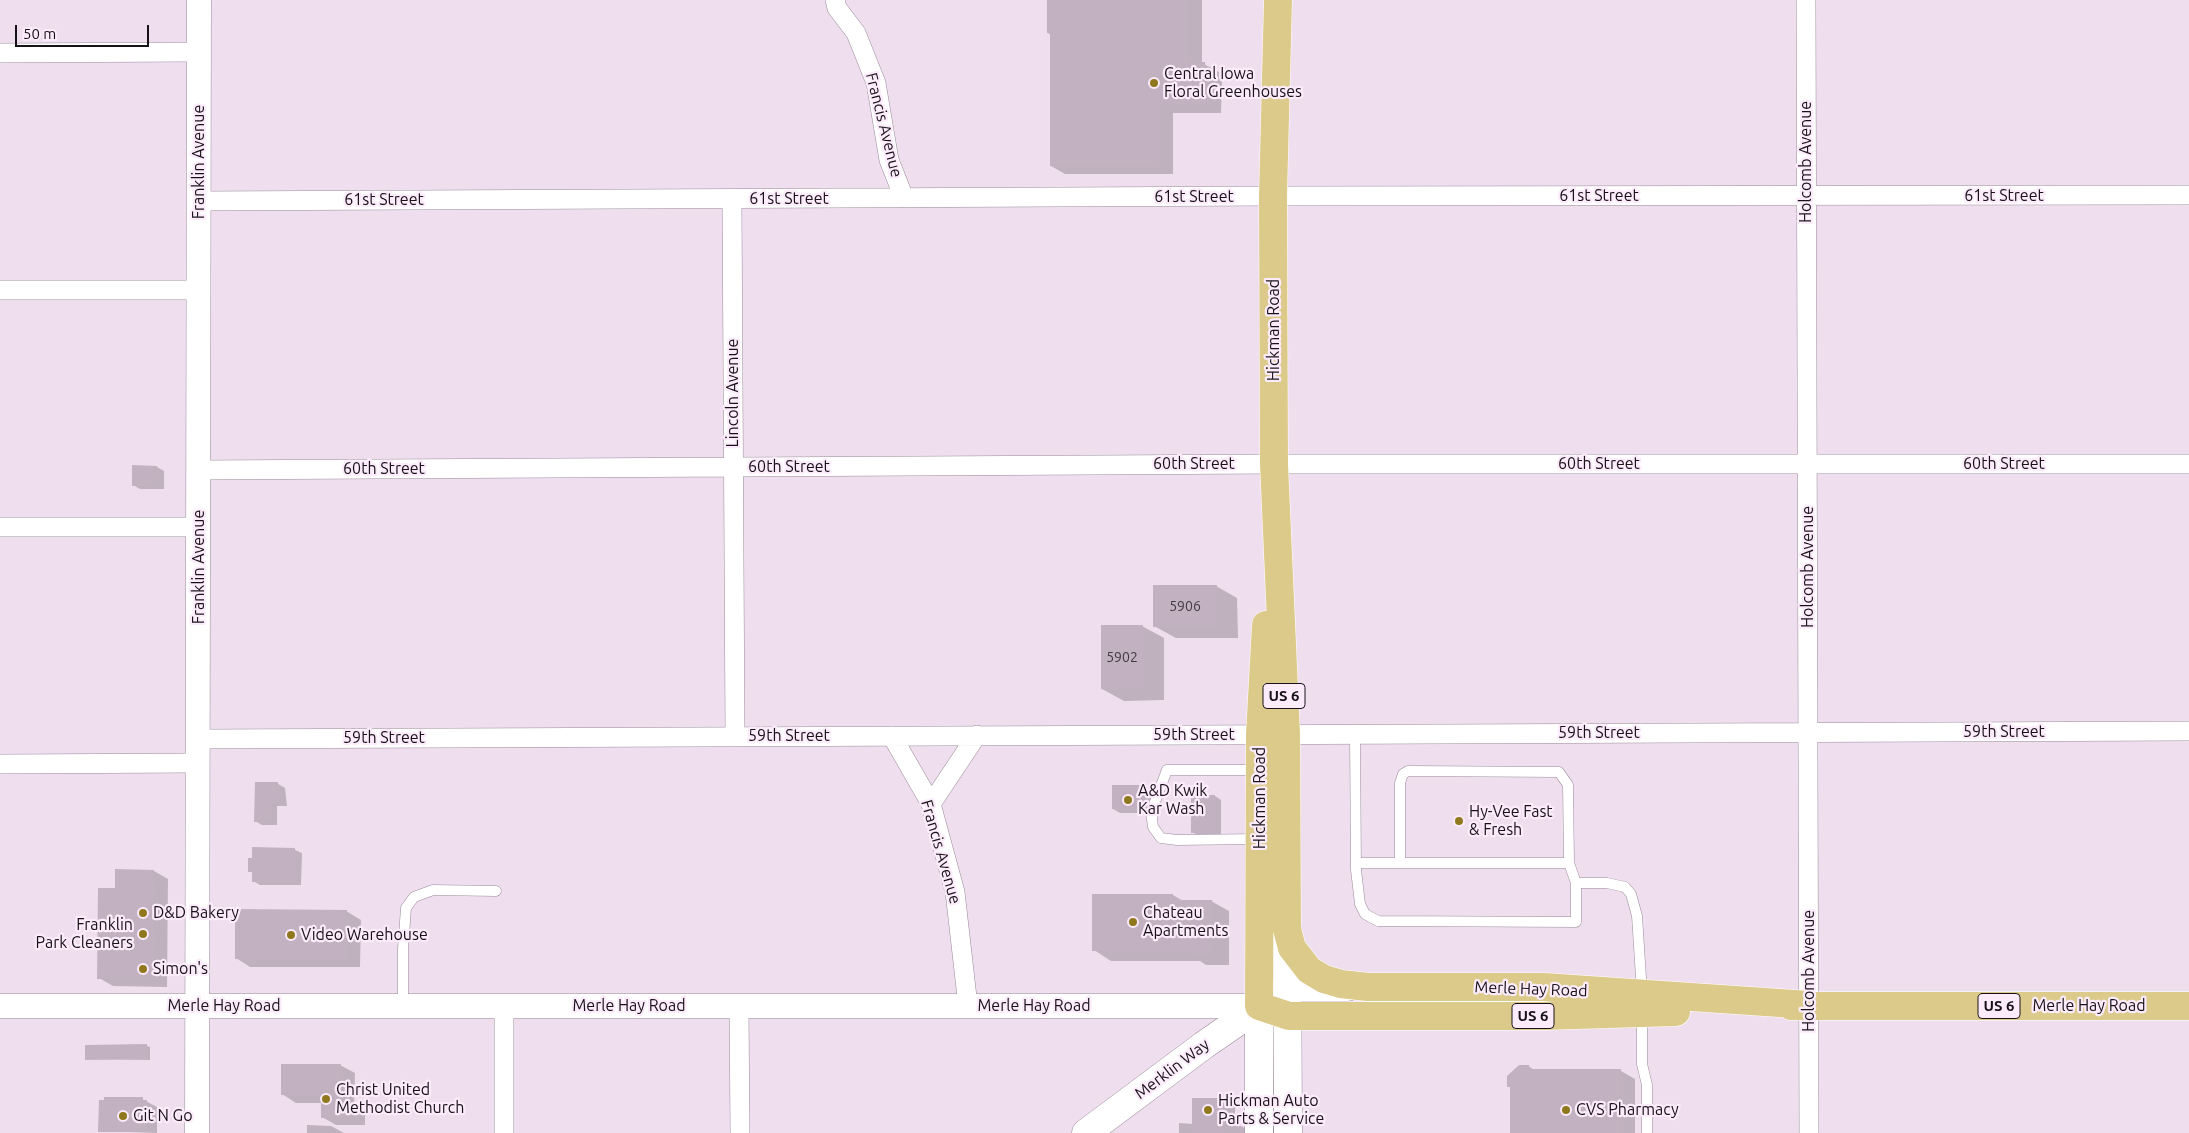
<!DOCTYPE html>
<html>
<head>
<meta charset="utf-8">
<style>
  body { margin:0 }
  #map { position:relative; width:2189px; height:1133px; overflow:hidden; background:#efdfee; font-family:Ubuntu,sans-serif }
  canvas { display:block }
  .scale { position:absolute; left:15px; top:25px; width:134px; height:22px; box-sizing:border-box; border:2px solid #181218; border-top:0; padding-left:6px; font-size:15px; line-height:18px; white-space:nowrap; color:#181218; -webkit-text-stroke:4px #fcecfb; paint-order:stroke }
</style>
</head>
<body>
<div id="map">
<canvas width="2189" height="1133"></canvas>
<div class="scale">50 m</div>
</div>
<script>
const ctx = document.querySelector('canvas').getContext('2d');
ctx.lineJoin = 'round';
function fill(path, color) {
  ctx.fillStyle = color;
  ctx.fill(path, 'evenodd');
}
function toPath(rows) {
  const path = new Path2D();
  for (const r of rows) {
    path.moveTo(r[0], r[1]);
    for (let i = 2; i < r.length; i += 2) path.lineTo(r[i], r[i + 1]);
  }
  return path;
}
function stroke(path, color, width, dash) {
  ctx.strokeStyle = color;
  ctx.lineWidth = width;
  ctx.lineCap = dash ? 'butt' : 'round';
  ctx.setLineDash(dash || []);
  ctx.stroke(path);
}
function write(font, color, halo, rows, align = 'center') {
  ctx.font = font + ' Ubuntu,sans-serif';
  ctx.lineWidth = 4.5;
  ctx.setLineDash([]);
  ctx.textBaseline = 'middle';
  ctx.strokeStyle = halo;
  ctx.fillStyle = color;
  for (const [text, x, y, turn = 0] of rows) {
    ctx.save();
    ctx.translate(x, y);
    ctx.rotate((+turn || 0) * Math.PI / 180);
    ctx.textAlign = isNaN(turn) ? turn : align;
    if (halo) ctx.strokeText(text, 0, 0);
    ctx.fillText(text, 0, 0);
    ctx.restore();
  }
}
const shadow = toPath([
  [1048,0,1202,0,1202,63,1219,72,1219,78,1222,79,1221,113,1173,113,1173,174,1065,174,1051,166,1051,35,1048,33],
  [157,467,164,471,164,489,140,489,133,485],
  [1216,586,1237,598,1238,638,1176,638,1154,626],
  [1142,626,1164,638,1164,700,1124,701,1102,689],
  [278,784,285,788,287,806,277,806,277,825,262,825,255,821],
  [1144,786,1151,790,1151,813,1120,813,1113,809],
  [1215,796,1221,800,1221,836,1199,836,1192,832],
  [295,850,302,853,301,885,260,885,253,881,253,873,249,871],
  [154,871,168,879,167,987,113,986,99,978,116,889],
  [1094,895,1173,895,1183,901,1211,901,1229,911,1229,965,1206,965,1200,961,1111,961,1094,950],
  [346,911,361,920,360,967,250,967,236,958],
  [147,1046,150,1047,150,1060,86,1059],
  [340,1065,355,1073,354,1106,365,1112,365,1125,336,1125,322,1117,322,1103,296,1103,282,1094],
  [1528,1066,1536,1071,1621,1071,1635,1079,1635,1133,1512,1133,1512,1088,1509,1086],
  [142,1099,157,1107,157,1133,100,1131],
  [1193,1100,1224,1100,1235,1106,1235,1123,1249,1130,1249,1133,1179,1133,1179,1123,1193,1124],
  [307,1125,331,1126,344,1133,307,1133]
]);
const building = toPath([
  [1047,0,1188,0,1188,62,1205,62,1205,70,1208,70,1208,105,1159,105,1159,166,1050,166,1050,33,1047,33],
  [132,465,157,466,158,486,132,486],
  [1153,585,1217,585,1217,627,1153,627],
  [1101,625,1143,625,1143,689,1101,689],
  [255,782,278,782,280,803,270,803,271,821,254,822],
  [1112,785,1144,785,1144,810,1112,809],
  [1191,795,1215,795,1215,833,1191,833],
  [252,847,295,848,295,882,252,882,252,872,248,872,248,858,252,858],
  [115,869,154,870,153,979,97,979,98,888,115,888],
  [1092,894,1173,894,1173,900,1212,900,1211,955,1187,955,1187,951,1092,951],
  [235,909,347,910,346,959,235,959],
  [147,1044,147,1059,85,1060,85,1045],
  [281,1064,341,1064,340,1103,351,1103,351,1118,321,1118,321,1095,281,1095],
  [1519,1065,1529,1065,1529,1069,1621,1069,1621,1133,1510,1133,1510,1087,1507,1087,1507,1076],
  [104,1097,143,1097,143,1100,147,1100,147,1132,98,1132,99,1100,104,1100],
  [1192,1098,1224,1098,1225,1133,1192,1133]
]);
const service = toPath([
  [1355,734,1356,870,1360,904,1365,914,1378,921,1576,922,1576,883,1607,883,1625,887,1631,894,1637,916,1642,993],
  [1258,839,1177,840,1161,838,1153,827,1152,819,1153,807,1167,770,1259,770],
  [1400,862,1400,783,1403,774,1408,771,1559,772,1568,785,1569,863,1576,883],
  [1356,863,1569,863],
  [403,1006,403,949,406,908,414,897,433,890,496,891],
  [1642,1015,1642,1064,1647,1085,1647,1133]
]);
const minor = toPath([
  [835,0,837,8,856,33,876,83,889,160,904,198],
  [1806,0,1809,1133],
  [0,53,199,52],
  [732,199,735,736],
  [199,201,1273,196,2189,195],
  [0,290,199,290],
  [199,470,1274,464,2189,464],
  [0,527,199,527],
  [892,736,931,804,955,892,968,1006],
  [199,739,2189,731],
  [0,764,199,763],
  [931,804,977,735],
  [739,1006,740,1133],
  [504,1133,504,1006]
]);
const tertiary = toPath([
  [0,1006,1259,1006],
  [197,1133,199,0]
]);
const secondary = toPath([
  [1287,929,1288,1133],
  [1259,1006,1259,1133],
  [1086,1133,1204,1045,1288,987,1347,987]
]);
const primary = toPath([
  [1278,0,1273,196,1274,464,1286,734,1287,929,1292,948,1309,970,1324,979,1341,984,1368,987,1544,987,1809,1005],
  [1266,625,1260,734,1259,1006,1289,1016,1544,1016,1676,1012],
  [1791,1006,2189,1006]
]);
const markers = [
  [1154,83,5,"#90781e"],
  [1128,800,5,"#90781e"],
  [1459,821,5,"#90781e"],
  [143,913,5,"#90781e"],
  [1133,922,5,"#90781e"],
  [143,934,5,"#90781e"],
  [291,935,5,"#90781e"],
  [143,969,5,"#90781e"],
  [326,1099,5,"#90781e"],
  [1208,1110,5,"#90781e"],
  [1566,1110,5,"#90781e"],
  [123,1116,5,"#90781e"]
];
const numberNames = [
  ["5906",1185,606],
  ["5902",1122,657]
];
const shields = [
  [1284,696,42],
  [1999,1006,42],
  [1533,1016,42]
];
const shieldNames = [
  ["US 6",1284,696],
  ["US 6",1999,1006],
  ["US 6",1533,1016]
];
const poiNames = [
  ["Central Iowa",1164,74],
  ["Floral Greenhouses",1164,92],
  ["A&D Kwik",1138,791],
  ["Kar Wash",1138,809],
  ["Hy-Vee Fast",1469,812],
  ["& Fresh",1469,830],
  ["D&D Bakery",153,913],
  ["Chateau",1143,913],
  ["Apartments",1143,931],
  ["Franklin",133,925,"right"],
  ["Park Cleaners",133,943,"right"],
  ["Video Warehouse",301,935],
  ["Simon's",153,969],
  ["Christ United",336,1090],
  ["Methodist Church",336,1108],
  ["Hickman Auto",1218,1101],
  ["Parts & Service",1218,1119],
  ["CVS Pharmacy",1576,1110],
  ["Git N Go",133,1116]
];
const streetNames = [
  ["Francis Avenue",884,125,76],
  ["Franklin Avenue",199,162,-90],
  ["Holcomb Avenue",1806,162,-90],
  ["61st Street",1599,196],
  ["61st Street",2004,196],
  ["61st Street",1194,197],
  ["61st Street",789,199],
  ["61st Street",384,200],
  ["Hickman Road",1274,330,-90],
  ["Lincoln Avenue",733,393,-90],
  ["60th Street",1194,464],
  ["60th Street",1599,464],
  ["60th Street",2004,464],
  ["60th Street",789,467],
  ["60th Street",384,469],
  ["Franklin Avenue",199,567,-90],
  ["Holcomb Avenue",1808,567,-90],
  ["59th Street",2004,732],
  ["59th Street",1599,733],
  ["59th Street",1194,735],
  ["59th Street",789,736],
  ["59th Street",384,738],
  ["Hickman Road",1260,798,-90],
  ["Francis Avenue",941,852,74],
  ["Holcomb Avenue",1809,971,-90],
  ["Merle Hay Road",1531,989,2],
  ["Merle Hay Road",224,1006],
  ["Merle Hay Road",629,1006],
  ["Merle Hay Road",1034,1006],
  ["Merle Hay Road",2089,1006],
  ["Merklin Way",1172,1069,-37]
];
fill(shadow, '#0003');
fill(building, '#c2b2c1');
stroke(service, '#9a8b99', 11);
stroke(minor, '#9a8b99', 20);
stroke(tertiary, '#9a8b99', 25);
stroke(secondary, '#9a8b99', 29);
stroke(primary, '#fff', 29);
stroke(service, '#fff', 10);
stroke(minor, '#fff', 19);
stroke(tertiary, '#fff', 24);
stroke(secondary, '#fff', 28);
stroke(primary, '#dcca8b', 28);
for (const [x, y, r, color] of markers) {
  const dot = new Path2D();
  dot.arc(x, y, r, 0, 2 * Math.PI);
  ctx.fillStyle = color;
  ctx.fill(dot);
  stroke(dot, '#fcecfb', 2);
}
write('14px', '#423a42', null, numberNames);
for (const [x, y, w] of shields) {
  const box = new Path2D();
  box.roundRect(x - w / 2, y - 12.5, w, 25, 4);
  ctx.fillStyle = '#fcecfb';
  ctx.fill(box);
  stroke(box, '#181218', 1);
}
write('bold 15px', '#181218', null, shieldNames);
write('16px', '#181218', '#fcecfb', poiNames, 'left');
write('16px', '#181218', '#fcecfb', streetNames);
</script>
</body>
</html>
